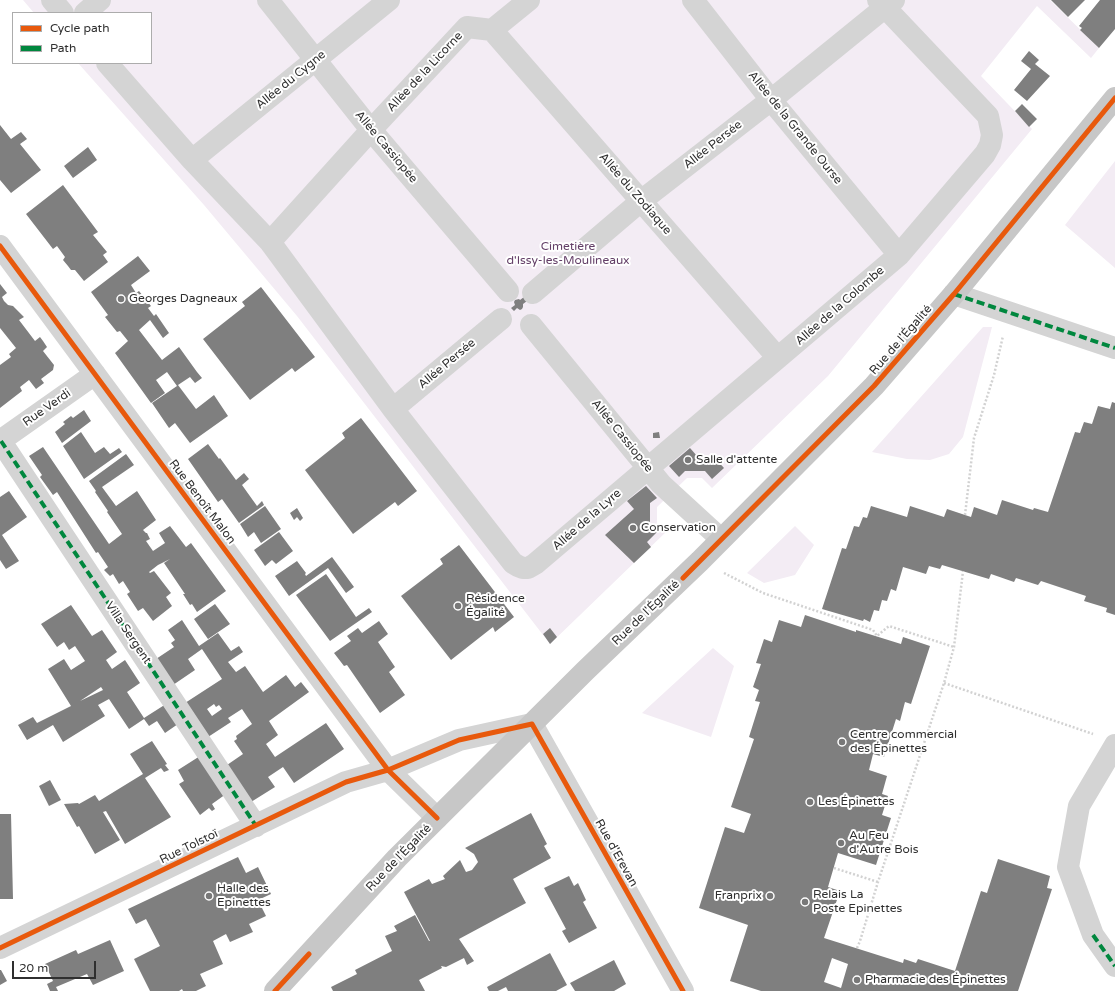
<!DOCTYPE html>
<html>
<head>
<meta charset="utf-8">
<style>
  body { margin:0 }
  #map { position:relative; width:1115px; height:991px; overflow:hidden; background:#fff; font-family:"Varela Round",sans-serif }
  canvas { display:block }
  .legend { position:absolute; left:12px; top:12px; width:140px; height:52px; box-sizing:border-box; background:#fff; border:1px solid #acacac; margin:0; padding:5px 7px; list-style:none; font-size:12px; color:#2f2f2f }
  .legend li { display:flex; align-items:center; gap:8px; height:20px }
  .legend b { width:20px; border:1px solid #acacac }
  .scale { position:absolute; left:12px; top:961px; width:84px; height:18px; box-sizing:border-box; border:2px solid #2f2f2f; border-top:0; padding-left:5px; font-size:12px; line-height:14px; white-space:nowrap; color:#2f2f2f; -webkit-text-stroke:3px #fff; paint-order:stroke }
</style>
</head>
<body>
<div id="map">
<canvas width="1115" height="991"></canvas>
<ul class="legend">
<li><b style="height:5px;background:#e8590c"></b>Cycle path</li>
<li><b style="height:5px;background:#00873e"></b>Path</li>
</ul>
<div class="scale">20 m</div>
</div>
<script>
const ctx = document.querySelector('canvas').getContext('2d');
ctx.lineJoin = 'round';
function fill(path, color) {
  ctx.fillStyle = color;
  ctx.fill(path, 'evenodd');
}
function toPath(rows) {
  const path = new Path2D();
  for (const r of rows) {
    path.moveTo(r[0], r[1]);
    for (let i = 2; i < r.length; i += 2) path.lineTo(r[i], r[i + 1]);
  }
  return path;
}
function stroke(path, color, width, dash) {
  ctx.strokeStyle = color;
  ctx.lineWidth = width;
  ctx.lineCap = dash ? 'butt' : 'round';
  ctx.setLineDash(dash || []);
  ctx.stroke(path);
}
function write(font, color, halo, rows, align = 'center') {
  ctx.font = font + ' "Varela Round",sans-serif';
  ctx.lineWidth = 4;
  ctx.setLineDash([]);
  ctx.textBaseline = 'middle';
  ctx.strokeStyle = halo;
  ctx.fillStyle = color;
  for (const [text, x, y, turn = 0] of rows) {
    ctx.save();
    ctx.translate(x, y);
    ctx.rotate((+turn || 0) * Math.PI / 180);
    ctx.textAlign = isNaN(turn) ? turn : align;
    if (halo) ctx.strokeText(text, 0, 0);
    ctx.fillText(text, 0, 0);
    ctx.restore();
  }
}
const green = toPath([
  [23,0,1050,0,1099,48,1091,58,1037,6,981,76,1032,129,828,376,712,488,702,478,687,478,657,507,657,523,666,532,550,644,297,316,204,205,78,63,151,63,151,13,34,13],
  [1115,161,1115,268,1065,225],
  [983,327,992,327,963,437,949,454,930,460,907,459,872,452],
  [795,526,814,545,795,575,764,583,747,573],
  [713,648,734,666,711,737,642,713]
]);
const building = toPath([
  [1051,0,1085,0,1068,17],
  [1100,0,1115,0,1115,29,1099,48,1080,30,1082,28,1079,26],
  [1029,51,1039,60,1035,64,1050,76,1027,101,1014,90,1031,69,1021,61],
  [1022,104,1037,119,1029,127,1015,111],
  [0,125,11,139,21,132,27,139,20,144,41,170,11,193,0,180],
  [88,147,97,160,73,178,64,166],
  [63,185,98,232,93,235,107,252,103,255,108,262,84,281,75,270,71,270,68,266,63,260,65,257,57,246,53,249,26,214],
  [138,256,150,271,131,285,136,293,139,291,151,306,148,308,154,316,156,314,169,333,163,338,150,320,139,330,162,360,179,347,197,372,202,378,195,383,190,377,178,385,196,409,214,395,228,416,190,443,175,423,169,428,152,403,177,386,167,372,156,380,165,393,151,403,115,353,128,341,120,331,117,332,105,317,108,315,91,292],
  [0,284,7,293,2,297,4,301,8,305,13,306,24,317,19,320,35,341,40,337,43,341,47,347,43,351,54,365,53,370,41,379,44,383,36,389,29,380,20,387,22,391,0,408,0,365,11,357,9,354,16,348,0,328],
  [261,287,315,357,295,372,292,368,250,400,203,339,245,306,242,302],
  [524,297,527,301,523,304,523,307,522,309,520,310,517,308,514,311,511,308,515,305,514,302,515,300,519,299,520,300],
  [1112,402,1115,403,1115,615,1106,612,1107,608,1084,601,1086,596,1041,581,1038,585,1016,578,1014,582,991,574,989,579,942,565,940,569,929,566,926,574,903,567,896,591,891,589,887,601,882,600,879,611,874,610,870,622,864,619,863,621,822,609,842,548,846,549,854,526,859,527,863,517,867,518,871,506,907,517,910,506,944,517,947,509,971,517,974,507,997,515,1002,500,1033,510,1034,508,1048,512,1075,432,1080,433,1084,422,1092,424,1098,406,1110,409],
  [84,410,91,421,62,443,55,432,65,424,63,422,71,416,73,418],
  [361,418,417,491,398,506,395,502,353,534,305,470,345,438,342,433],
  [81,432,95,453,104,447,110,454,119,448,122,452,84,479,63,446],
  [659,432,660,438,653,438,653,433],
  [208,444,219,459,220,458,236,480,244,473,249,479,242,485,257,506,262,501,264,505,239,523,222,499,218,502,188,459],
  [43,447,109,544,122,534,107,512,108,511,95,492,96,491,89,481,126,454,134,465,102,487,116,506,137,491,156,520,143,530,146,533,147,533,150,539,146,541,153,551,165,543,159,533,170,526,186,547,191,543,226,591,197,612,192,604,190,605,183,594,185,594,164,563,170,559,158,565,149,572,150,573,154,571,171,593,166,597,172,606,153,621,143,608,138,611,127,594,130,592,123,581,119,584,113,574,110,576,104,570,108,567,98,552,96,553,57,492,53,495,40,477,42,475,29,456],
  [690,448,704,464,713,456,724,468,712,479,705,471,685,471,679,477,669,466],
  [646,486,657,498,650,503,650,524,657,532,647,542,651,547,634,563,605,535,634,509,627,501],
  [9,491,27,517,2,535,19,561,6,569,0,560,0,497],
  [265,506,281,529,261,543,254,532,248,537,240,524],
  [297,508,303,518,300,521,297,517,294,520,290,513],
  [279,532,293,551,276,564,272,560,265,566,254,550],
  [459,545,514,617,495,632,493,627,451,660,401,596,443,564,440,559],
  [332,557,354,587,346,593,328,568,289,596,275,576,297,561,306,573,305,574,306,576],
  [326,574,356,617,369,608,372,612,330,641,296,595],
  [215,604,230,624,208,639,194,619],
  [71,605,92,636,102,630,117,652,106,660,112,669,125,660,140,683,127,692,144,718,166,704,178,724,165,733,157,721,149,726,144,719,129,729,109,699,98,705,105,716,63,742,53,725,27,740,18,725,33,717,37,723,71,706,48,669,64,659,71,670,85,661,75,646,69,650,64,642,57,647,41,624],
  [101,687,103,690,80,701],
  [805,615,856,632,856,630,901,644,903,637,930,646,911,704,905,702,900,721,896,719,884,757,873,754,869,770,887,776,882,794,888,796,882,815,891,818,876,865,838,853,828,887,840,891,824,938,903,963,904,959,916,963,918,959,955,971,981,891,987,893,998,859,1050,876,1047,888,1052,889,1018,991,761,991,730,981,748,925,699,908,725,827,744,833,751,814,731,807,754,739,749,737,760,702,755,701,759,690,753,687,761,664,756,663,764,639,772,642,779,620,801,627],
  [832,958,848,964,841,988,824,982],
  [182,620,199,646,218,633,231,651,239,646,243,652,228,662,236,672,245,666,263,692,286,675,295,687,301,682,309,692,269,721,278,735,266,744,275,757,326,723,344,749,294,783,283,767,268,777,275,787,251,802,227,765,243,754,234,741,237,739,236,736,252,724,242,709,228,718,231,722,208,737,185,703,222,679,202,649,188,659,195,670,173,685,156,659,174,647,171,643,175,640,168,630],
  [214,704,216,707,219,705,222,709,212,716,207,709],
  [379,621,388,634,378,642,395,667,389,672,405,695,380,713,347,665,344,666,334,653,351,641,347,636,358,628,362,633],
  [550,628,557,637,550,644,543,634],
  [152,741,167,764,165,765,169,770,164,772,161,768,145,778,171,817,125,844,106,811,103,812,120,840,95,854,79,826,77,827,64,804,78,803,79,804,95,795,99,801,143,774,130,754],
  [200,756,226,794,212,804,215,809,212,811,209,808,200,815,179,784,184,781,178,770],
  [50,780,61,800,49,806,39,786],
  [531,813,547,844,544,846,551,858,513,879,526,903,459,939,474,961,467,965,464,958,446,967,441,966,442,968,419,980,425,991,333,991,331,987,357,974,355,970,392,951,385,936,397,931,394,926,415,915,429,941,430,941,404,892,429,879,432,884,445,879,443,876,460,860,466,872,472,870,478,862,474,854,465,848],
  [0,814,11,814,13,899,0,899],
  [238,857,246,873,258,867,271,894,258,900,266,916,249,924,253,932,230,942,226,934,213,941,223,964,200,974,206,986,196,991,183,991,182,989,179,991,150,991,134,959,160,946,146,919,136,924,128,909],
  [569,876,574,886,578,883,586,900,583,902,597,928,569,943,562,931,566,929,544,888],
  [110,940,124,971,93,985,87,974,56,987,58,991,50,991,47,984,53,981,45,964,76,950,78,954],
  [550,953,567,985,556,991,508,991,506,987,498,991,489,991,487,987],
  [614,960,626,984,614,991,575,991,570,983],
  [0,970,1,970,7,981,0,985]
]);
const path = toPath([
  [965,515,974,438,994,375,1003,336],
  [724,573,763,593,873,630,877,636,889,626,954,647],
  [944,683,1093,734],
  [834,868,878,882],
  [857,948,860,941,878,882,944,683,954,647,963,571]
]);
const minor = toPath([
  [52,0,63,13],
  [268,0,371,130,508,291],
  [693,0,771,100,899,255],
  [85,13,100,0],
  [492,30,778,358],
  [107,63,192,160,270,242,393,409,513,563,518,566,523,568,528,568,535,564,899,255,985,154,990,145,992,135,988,116,878,0],
  [192,160,389,0],
  [270,242,371,130,467,27,492,30,529,0],
  [0,246,388,770,437,818],
  [533,293,641,201,771,100,894,0],
  [954,294,1115,348],
  [531,325,661,484,721,539],
  [393,409,501,319],
  [0,440,256,826],
  [0,441,95,374],
  [1115,745,1079,806,1068,867,1093,935,1115,966],
  [0,948,346,782,388,770,459,740,532,724,683,991]
]);
const major = toPath([
  [275,991,397,858,585,671,700,561,874,386,954,294,1115,98]
]);
const quiet = toPath([
  [954,294,1115,348],
  [1,441,256,826],
  [1093,935,1115,966]
]);
const cycleway = toPath([
  [0,246,388,770,437,818],
  [683,578,874,386,954,294,1115,98],
  [0,948,346,782,388,770,459,740,532,724,683,991],
  [275,991,309,954]
]);
const markers = [
  [121,299,4,"#787878"],
  [688,460,4,"#787878"],
  [633,528,4,"#787878"],
  [458,606,4,"#787878"],
  [842,742,4,"#787878"],
  [810,802,4,"#787878"],
  [841,843,4,"#787878"],
  [209,896,4,"#787878"],
  [770,896,4,"#787878"],
  [805,902,4,"#787878"],
  [857,980,4,"#787878"]
];
const streetNames = [
  ["Allée de la Licorne",425,72,-47],
  ["Allée du Cygne",291,80,-39],
  ["Allée de la Grande Ourse",795,128,51],
  ["Allée Persée",713,145,-38],
  ["Allée Cassiopée",386,147,50],
  ["Allée du Zodiaque",635,194,49],
  ["Allée de la Colombe",840,306,-41],
  ["Rue de l'Égalité",901,340,-49],
  ["Allée Persée",447,364,-40],
  ["Rue Verdi",47,408,-35],
  ["Allée Cassiopée",622,436,51],
  ["Rue Benoît Malon",202,502,53],
  ["Allée de la Lyre",587,520,-41],
  ["Rue de l'Égalité",646,613,-44],
  ["Villa Sergent",128,633,56],
  ["Rue Tolstoï",189,847,-26],
  ["Rue d'Erevan",616,853,61],
  ["Rue de l'Égalité",399,858,-46]
];
const parkNames = [
  ["Cimetière",568,247],
  ["d'Issy-les-Moulineaux",568,261]
];
const poiNames = [
  ["Georges Dagneaux",129,299],
  ["Salle d'attente",696,460],
  ["Conservation",641,528],
  ["Résidence",466,599],
  ["Égalité",466,613],
  ["Centre commercial",850,735],
  ["des Épinettes",850,749],
  ["Les Épinettes",818,802],
  ["Au Feu",849,836],
  ["d'Autre Bois",849,850],
  ["Halle des",217,889],
  ["Epinettes",217,903],
  ["Relais La",813,895],
  ["Poste Epinettes",813,909],
  ["Franprix",762,896,"right"],
  ["Pharmacie des Épinettes",865,980]
];
fill(green, '#f3ecf4');
fill(building, '#7f7f7f');
stroke(path, '#d2d2d2', 2.5, [2, 2]);
stroke(minor, '#d4d4d4', 22);
stroke(major, '#c7c7c7', 22);
stroke(quiet, '#00873e', 4, [8, 4]);
stroke(cycleway, '#e8590c', 5);
for (const [x, y, r, color] of markers) {
  const dot = new Path2D();
  dot.arc(x, y, r, 0, 2 * Math.PI);
  ctx.fillStyle = color;
  ctx.fill(dot);
  stroke(dot, '#fff', 1.5);
}
write('12px', '#2f2f2f', '#fff', streetNames);
write('12px', '#633f67', '#fff', parkNames);
write('12px', '#2f2f2f', '#fff', poiNames, 'left');
</script>
</body>
</html>
